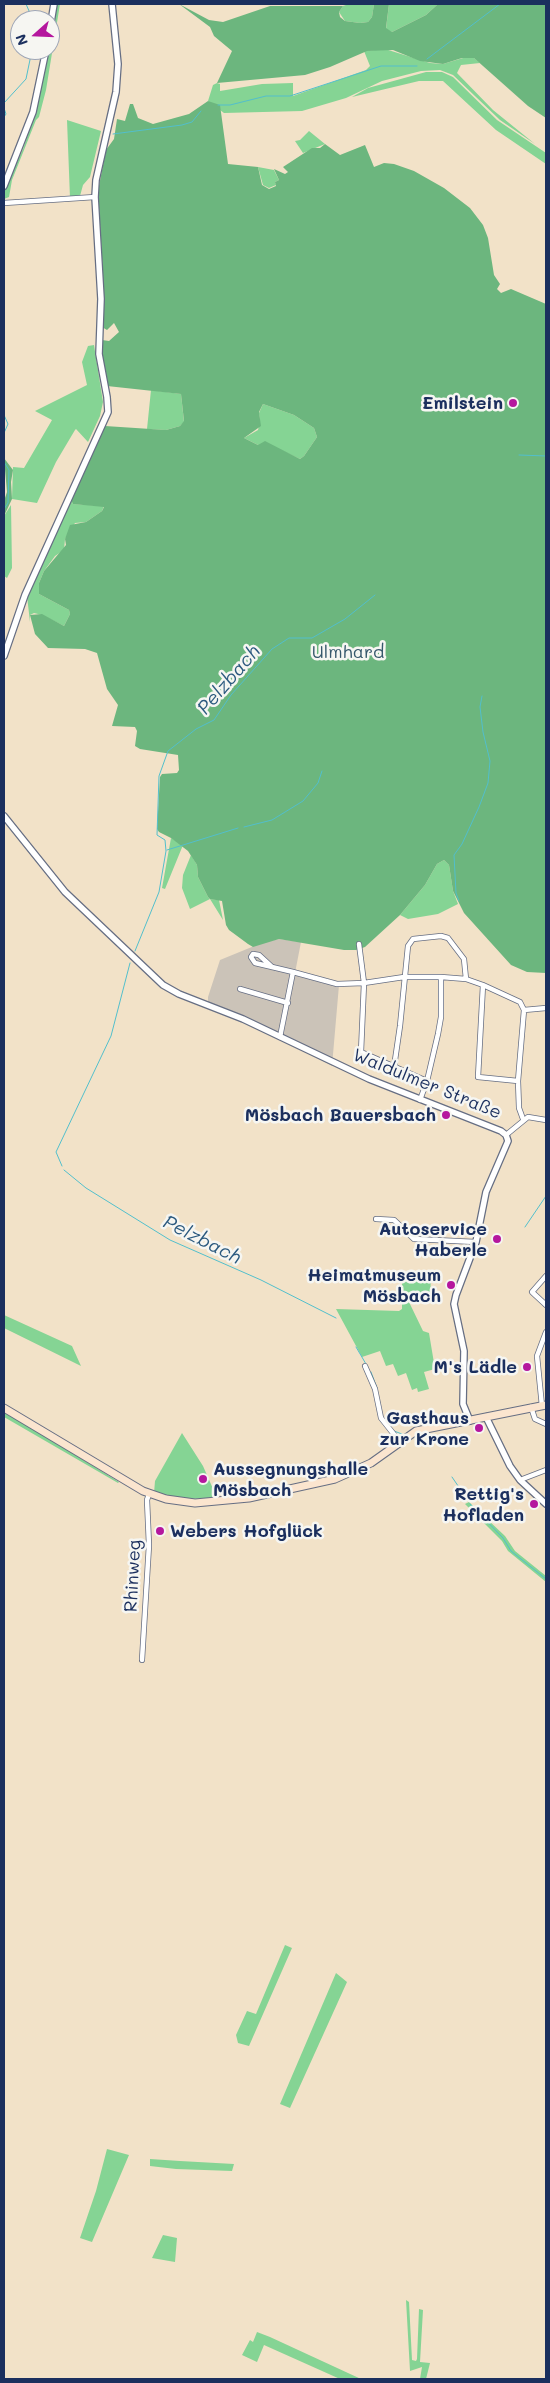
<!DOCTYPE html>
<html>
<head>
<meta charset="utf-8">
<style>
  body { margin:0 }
  #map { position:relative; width:550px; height:2383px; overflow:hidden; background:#f2e2c8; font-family:Mali,sans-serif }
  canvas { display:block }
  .frame { position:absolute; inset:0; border:5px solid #1b2f5e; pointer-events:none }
  .north { position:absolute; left:10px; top:10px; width:50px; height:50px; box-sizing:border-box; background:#f6f6f2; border:1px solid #9ea6b7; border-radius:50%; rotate:250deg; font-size:14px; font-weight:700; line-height:20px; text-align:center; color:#1b2f5e }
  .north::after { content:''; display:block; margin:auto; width:18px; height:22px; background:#b5179e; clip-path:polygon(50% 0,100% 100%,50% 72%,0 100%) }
</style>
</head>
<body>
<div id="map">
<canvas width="550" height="2383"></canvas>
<div class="frame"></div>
<div class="north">N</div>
</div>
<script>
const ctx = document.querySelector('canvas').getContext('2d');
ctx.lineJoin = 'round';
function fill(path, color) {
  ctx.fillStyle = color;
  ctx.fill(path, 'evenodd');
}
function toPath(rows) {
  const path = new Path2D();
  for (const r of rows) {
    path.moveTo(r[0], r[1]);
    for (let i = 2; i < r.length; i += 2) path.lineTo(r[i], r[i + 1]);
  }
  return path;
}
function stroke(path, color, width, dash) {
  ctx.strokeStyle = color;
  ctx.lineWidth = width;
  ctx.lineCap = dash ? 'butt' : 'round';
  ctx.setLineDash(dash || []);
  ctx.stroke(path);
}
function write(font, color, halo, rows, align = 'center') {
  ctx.font = font + ' Mali,sans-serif';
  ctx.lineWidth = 5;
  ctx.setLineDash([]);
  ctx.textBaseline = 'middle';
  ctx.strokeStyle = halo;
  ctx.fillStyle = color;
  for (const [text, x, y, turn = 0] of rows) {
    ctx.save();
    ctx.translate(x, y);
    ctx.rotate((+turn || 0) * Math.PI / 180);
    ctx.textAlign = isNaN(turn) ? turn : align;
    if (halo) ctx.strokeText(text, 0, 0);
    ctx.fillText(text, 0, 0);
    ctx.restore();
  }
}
const industrial = toPath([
  [279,939,301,942,295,973,339,985,332,1066,243,1020,208,1007,208,997,220,960,264,942]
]);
const green = toPath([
  [57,4,60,4,46,90,39,117,36,120,12,180,9,197,4,199,4,191,23,149,33,120,48,50,50,50],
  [349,4,374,4,372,17,368,22,360,23,345,21,339,12,343,6],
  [389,4,438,4,426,15,392,32,388,31,386,29],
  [385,49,430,63,443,64,463,58,474,58,480,63,461,65,457,73,493,110,535,144,500,120,453,75,440,70,421,71,382,81,346,98,302,111,224,113,208,101,213,85,217,83,220,84,220,91,262,84,293,83,293,96,366,70,370,66,364,51],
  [426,72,442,72,453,77,497,120,546,153,546,164,496,130,443,81,419,81,352,97,368,88],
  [67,120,101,131,90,177,83,185,80,196,70,198],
  [309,131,325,144,303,153,295,141,300,140],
  [258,167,274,170,279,180,275,182,276,185,269,188,263,185],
  [94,345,103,402,100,416,88,442,76,429,75,430,56,462,37,503,12,499,13,467,24,468,52,420,35,411,87,385,82,362,88,346],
  [151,390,181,394,184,422,180,426,166,430,147,429],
  [263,404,294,415,314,428,317,437,304,456,300,459,283,451,258,445,244,438,258,430,260,421,259,413],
  [70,498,73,504,104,506,102,511,86,522,75,523,65,539,64,550,55,556,44,571,39,583,39,594,69,610,70,614,64,626,42,615,34,613,30,615,30,622,27,596],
  [11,505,12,568,7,578,4,576,4,516],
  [171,838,183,845,165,889,162,888],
  [191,855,197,865,198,877,208,897,210,899,219,900,223,920,210,899,190,909,182,888,183,875],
  [444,860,449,865,453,891,458,904,438,914,408,919,400,915,425,885,437,864],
  [402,1276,431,1276,430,1299,409,1302,423,1331,429,1333,435,1369,424,1372,429,1389,418,1392,417,1388,412,1390,406,1373,398,1376,393,1364,386,1366,380,1351,362,1357,336,1309,399,1311,402,1309],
  [4,1315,72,1346,81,1366,4,1328],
  [4,1411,119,1482,118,1483,4,1417],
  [182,1433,203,1466,217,1498,186,1499,154,1493,155,1481],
  [469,1502,505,1536,515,1551,546,1576,546,1582,508,1551,502,1541,465,1504],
  [285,1945,292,1948,249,2046,238,2043,236,2035,247,2011,256,2014],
  [336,1973,347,1982,290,2108,280,2104],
  [107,2149,129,2155,92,2242,80,2238,96,2191],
  [150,2159,180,2161,234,2164,232,2171,176,2169,150,2166],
  [163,2235,177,2238,175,2262,152,2258],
  [406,2300,409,2302,412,2360,416,2361,417,2359,419,2309,423,2310,420,2362,430,2363,426,2379,420,2379,422,2367,410,2371],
  [257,2332,270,2337,361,2379,340,2379,264,2345,257,2362,242,2355,250,2340,253,2342]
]);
const forest = toPath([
  [179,4,209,20,223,22,270,6,343,6,339,12,340,17,345,21,360,23,368,22,372,17,374,4,389,4,386,28,392,32,426,15,438,4,546,4,546,118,528,106,474,58,462,58,443,64,420,61,393,50,367,51,330,67,305,75,217,83,232,51,214,36,210,27],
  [208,101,220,105,228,164,258,167,262,185,269,189,276,186,275,182,279,180,274,169,285,174,288,172,283,167,312,148,320,148,325,144,340,155,365,145,374,167,384,163,394,164,414,171,444,188,470,208,483,225,488,238,494,275,500,284,497,289,501,293,511,289,546,304,546,973,527,972,511,965,464,913,453,891,449,865,444,860,437,864,425,885,400,915,365,947,356,950,344,950,279,939,253,947,248,944,229,930,226,925,222,901,210,899,208,897,198,877,197,865,188,851,171,838,159,832,157,829,160,777,162,774,177,773,179,770,178,755,140,749,135,746,137,731,135,727,112,726,118,705,107,689,97,653,85,649,48,648,35,634,30,615,42,614,64,626,70,614,69,610,39,594,39,583,44,571,66,545,65,539,70,525,86,522,102,511,104,507,73,504,70,498,105,426,166,430,180,426,184,421,181,394,107,386,102,358,102,340,109,341,119,332,114,323,107,330,102,327,103,275,98,191,106,150,114,139,117,119,125,121,130,104,133,104,138,118,153,124,189,114],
  [263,404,294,415,314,428,317,437,304,456,300,459,265,441,258,445,244,438,261,426,259,412],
  [4,458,13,470,11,482,12,499,4,516,4,501,7,492]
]);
const stream = toPath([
  [26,4,33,20],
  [427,59,500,4],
  [4,103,26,79,32,50],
  [218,105,230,105,266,96,290,96,381,66,417,66],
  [4,108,6,114,4,117],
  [113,134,182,125,192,122,201,111],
  [4,415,8,424,4,433],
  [519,455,546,456],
  [4,462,9,470,8,503,4,509],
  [244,827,272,820,303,801,318,783,322,771],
  [167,850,238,828],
  [459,901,456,893,454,855,462,844,479,807,488,783,490,761,483,732,480,707,482,696],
  [135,951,159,892,166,851,165,840,157,835,159,776,168,751,196,729,214,720,231,695,272,649,289,638,312,638,345,619,375,595],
  [62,1166,56,1152,111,1036,130,963],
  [64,1170,86,1188,170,1240,261,1280,336,1318],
  [525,1227,546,1196],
  [356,1347,366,1364],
  [371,1372,377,1388],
  [394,1431,402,1434],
  [452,1477,467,1499],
  [470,1504,503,1538,511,1551,546,1579]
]);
const minor = toPath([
  [4,203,95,197],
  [359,944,364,983,361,1052,427,1081],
  [272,967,259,955,253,954,251,957,255,963,272,967,293,972],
  [483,985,478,1077,518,1081],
  [240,989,288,1003],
  [524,1010,546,1008],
  [280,1037,293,972,337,984,364,983,404,977,441,977,466,979,483,985,520,1002,524,1010,518,1081,519,1108,523,1119],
  [394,1067,400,1026,408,946,413,939,441,936,448,938,464,959,466,979],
  [420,1100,427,1081,438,1034,441,1017,441,977],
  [506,1135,528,1117,546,1120],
  [376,1219,394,1220,414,1239,476,1242],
  [546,1276,532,1292,546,1305],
  [365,1366,375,1389,381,1418,400,1442],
  [542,1406,537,1356,546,1332],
  [531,1407,535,1419,546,1424],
  [520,1480,546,1470],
  [142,1660,149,1545,147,1500,149,1494]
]);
const tertiary = toPath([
  [50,28,54,4],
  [4,186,33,112,46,50],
  [4,656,25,595,108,412,107,397,99,354,101,299,95,197,96,180,116,92,118,64,112,4],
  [4,816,65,892,163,985,179,994,243,1019,369,1079,501,1131,506,1135,508,1141,486,1192,476,1242,456,1295,454,1304,464,1351,463,1404,470,1421],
  [486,1417,510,1466,520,1480,546,1504]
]);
const secondary = toPath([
  [4,1408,143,1491,166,1499,195,1503,249,1498,335,1479,371,1463,416,1431,546,1405]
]);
const markers = [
  [513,403,5,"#b5179e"],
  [446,1115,5,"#b5179e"],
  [497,1239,5,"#b5179e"],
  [451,1285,5,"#b5179e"],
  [527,1367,5,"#b5179e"],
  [479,1428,5,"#b5179e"],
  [203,1479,5,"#b5179e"],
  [534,1504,5,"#b5179e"],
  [160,1531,5,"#b5179e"]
];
const poiNames = [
  ["Emilstein",503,403],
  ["Mösbach Bauersbach",436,1115],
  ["Autoservice",487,1229],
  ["Haberle",487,1250],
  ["Heimatmuseum",441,1275],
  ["Mösbach",441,1296],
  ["M's Lädle",517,1367],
  ["Gasthaus",469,1418],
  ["zur Krone",469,1439],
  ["Aussegnungshalle",213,1469,"left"],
  ["Mösbach",213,1490,"left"],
  ["Rettig's",524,1494],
  ["Hofladen",524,1515],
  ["Webers Hofglück",170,1531,"left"]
];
const parkNames = [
  ["Ulmhard",348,652]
];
const streetNames = [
  ["Waldulmer Straße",427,1084,22],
  ["Rhinweg",133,1576,-87]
];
const waterNames = [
  ["Pelzbach",229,680,-49],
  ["Pelzbach",202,1240,27]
];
fill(industrial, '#cbc3b8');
fill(green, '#85d494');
fill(forest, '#6cb67e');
stroke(stream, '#52bfcc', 1);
stroke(minor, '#666e83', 6);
stroke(tertiary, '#666e83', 8);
stroke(secondary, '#666e83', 9);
stroke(minor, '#fff', 4.5);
stroke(tertiary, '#fff', 5.5);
stroke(secondary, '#fbe5cf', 7);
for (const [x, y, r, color] of markers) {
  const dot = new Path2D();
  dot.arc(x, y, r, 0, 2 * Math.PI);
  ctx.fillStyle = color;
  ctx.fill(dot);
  stroke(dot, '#f6f6f2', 2);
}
write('bold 18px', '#1b2f5e', '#f6f6f2', poiNames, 'right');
write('18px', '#36586c', '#f6f6f2', parkNames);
write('18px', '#1b2f5e', '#f6f6f2', streetNames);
write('italic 19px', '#2c5a7f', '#f6f6f2', waterNames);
</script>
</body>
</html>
